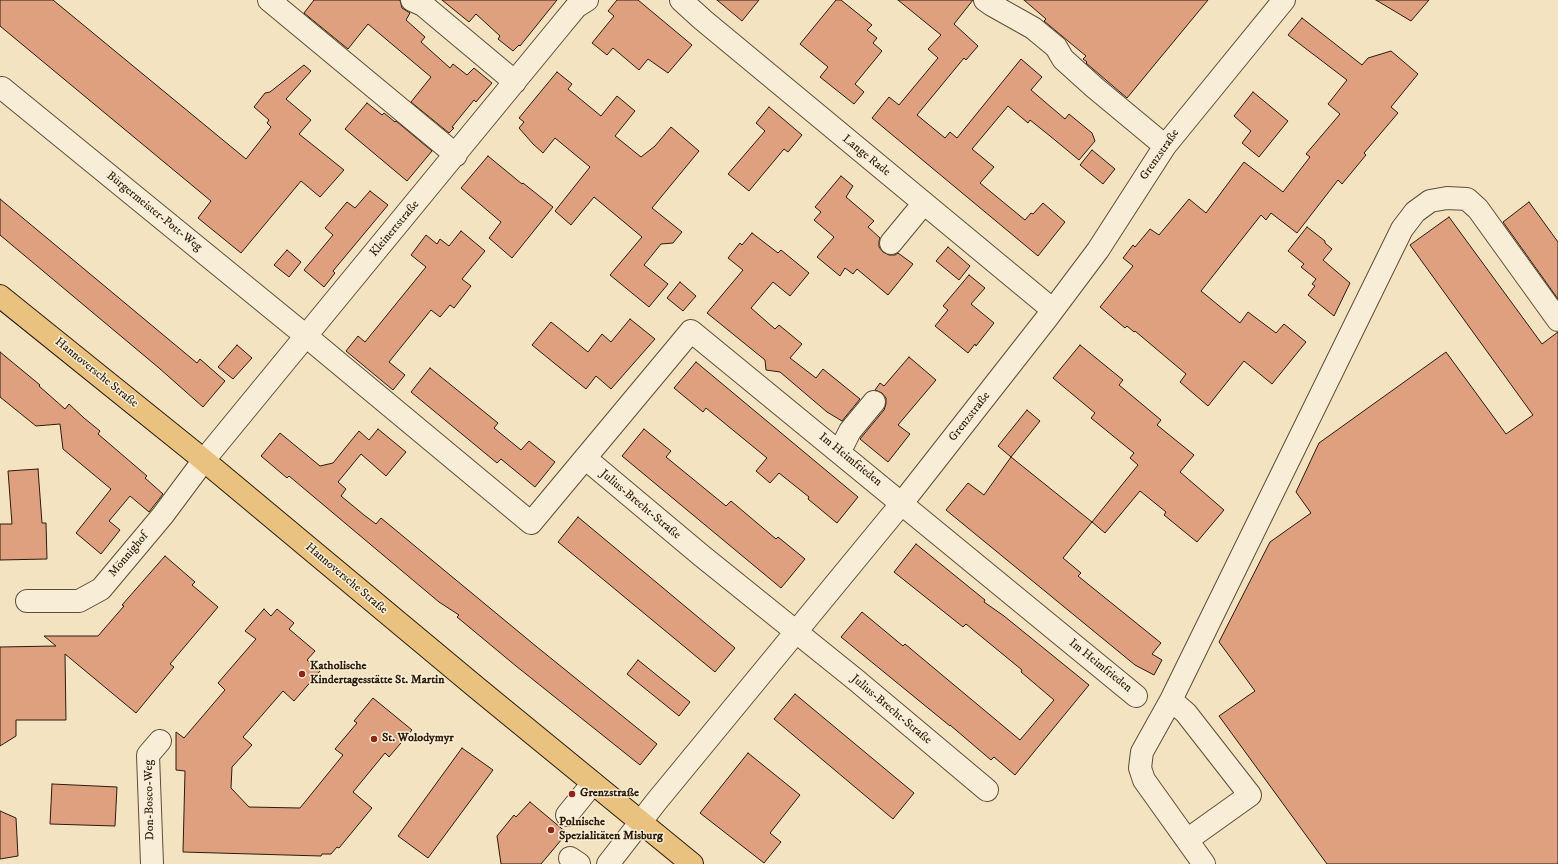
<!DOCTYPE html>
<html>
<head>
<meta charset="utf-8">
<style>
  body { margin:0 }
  canvas { display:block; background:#f4e3c0 }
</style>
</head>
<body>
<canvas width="1558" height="864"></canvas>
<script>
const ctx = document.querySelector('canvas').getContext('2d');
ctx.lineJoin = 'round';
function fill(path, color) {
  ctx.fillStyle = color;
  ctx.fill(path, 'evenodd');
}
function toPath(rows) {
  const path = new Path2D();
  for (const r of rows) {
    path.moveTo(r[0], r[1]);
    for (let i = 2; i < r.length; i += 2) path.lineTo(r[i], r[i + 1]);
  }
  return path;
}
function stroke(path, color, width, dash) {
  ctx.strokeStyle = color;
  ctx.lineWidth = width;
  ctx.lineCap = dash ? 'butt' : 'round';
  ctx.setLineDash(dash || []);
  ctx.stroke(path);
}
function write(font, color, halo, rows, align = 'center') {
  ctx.font = font + ' "IM FELL DW Pica",serif';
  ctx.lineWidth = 3;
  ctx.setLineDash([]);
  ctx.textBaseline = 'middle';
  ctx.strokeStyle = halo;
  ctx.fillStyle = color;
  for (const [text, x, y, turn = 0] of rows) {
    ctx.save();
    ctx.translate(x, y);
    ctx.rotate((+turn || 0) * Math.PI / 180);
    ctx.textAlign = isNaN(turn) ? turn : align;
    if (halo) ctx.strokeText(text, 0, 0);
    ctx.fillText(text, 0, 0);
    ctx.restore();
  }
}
const building = toPath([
  [0,0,53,0,246,159,271,127,267,123,269,120,254,107,265,93,270,92,304,65,311,71,286,99,311,120,299,134,344,170,320,197,301,181,241,253,198,218,211,201,0,26,0,0],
  [314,0,400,0,402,8,410,13,406,20,425,37,421,42,450,68,453,64,467,75,474,68,492,83,476,102,474,100,452,127,454,128,449,133,411,102,431,77,368,24,348,49,304,13,314,0],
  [442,0,557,0,520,46,519,45,513,51,498,39,500,36,476,14,469,22,442,0],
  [617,0,638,0,692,45,668,73,648,59,639,70,613,48,607,55,592,43,614,16,608,11,617,0],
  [717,0,759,0,742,21,717,0],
  [836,0,841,0,872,25,867,30,877,38,873,43,882,51,855,84,864,92,854,104,820,77,828,67,800,44,836,0],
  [898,0,973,0,954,24,978,46,966,60,964,58,917,115,945,138,950,132,957,138,1021,59,1042,77,1031,90,1065,119,1069,114,1092,133,1095,141,1079,160,1050,136,1030,120,1028,123,1008,106,972,149,994,167,980,183,1025,220,1031,213,1033,214,1043,203,1065,222,1038,256,872,118,889,97,899,105,938,58,928,49,941,35,898,0],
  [1024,0,1208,0,1127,98,1086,63,1087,62,1083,59,1086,56,1044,21,1046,19,1024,0],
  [1376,0,1429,0,1411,21,1376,0],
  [1302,18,1362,65,1368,58,1391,51,1418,74,1391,107,1398,113,1364,153,1366,155,1342,184,1338,180,1297,233,1271,213,1266,220,1261,215,1201,291,1240,323,1248,312,1276,333,1284,324,1306,342,1272,384,1244,361,1208,406,1180,382,1186,374,1135,331,1134,332,1127,326,1125,328,1100,307,1133,266,1123,258,1133,245,1135,247,1150,229,1159,235,1189,199,1206,213,1244,162,1283,192,1310,157,1306,154,1340,114,1328,104,1347,80,1288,35,1302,18],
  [557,72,572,84,568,89,601,116,617,96,635,111,615,136,641,157,655,146,671,127,699,151,652,208,682,232,673,243,661,244,644,265,668,284,649,307,610,275,642,237,594,197,571,225,555,211,590,167,555,138,543,153,533,144,519,128,524,122,519,118,557,72],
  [1253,92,1288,121,1259,157,1242,143,1251,131,1234,116,1253,92],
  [367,103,382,115,384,113,395,122,396,121,432,151,407,181,345,129,367,103],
  [769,107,802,135,788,152,784,149,749,191,728,174,765,131,756,123,769,107],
  [1092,150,1115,169,1103,184,1080,165,1092,150],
  [488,156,522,184,523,183,553,207,512,258,489,238,501,222,461,188,488,156],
  [841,176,853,186,846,197,874,221,868,227,880,238,879,241,879,247,883,252,889,255,895,255,898,253,913,264,888,295,857,269,853,274,845,268,840,276,817,257,834,237,814,220,821,212,815,207,841,176],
  [370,191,388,205,333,271,335,273,324,287,304,270,333,235,325,228,347,202,355,208,370,191],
  [0,199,197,363,200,359,225,381,203,407,159,368,0,235,0,199],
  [1529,202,1558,242,1558,299,1503,222,1529,202],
  [1449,217,1542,344,1558,332,1558,864,1327,864,1219,716,1255,691,1219,642,1270,542,1311,513,1296,492,1319,443,1446,352,1506,434,1533,415,1410,245,1449,217],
  [1307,227,1325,241,1325,243,1332,249,1323,260,1350,283,1334,316,1308,295,1315,286,1312,284,1316,279,1301,267,1304,264,1288,251,1307,227],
  [461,231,485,251,462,279,471,286,454,308,450,305,440,317,431,310,389,362,405,375,393,390,346,351,358,336,365,342,426,267,411,255,426,235,437,244,440,239,449,246,461,231],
  [752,233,778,253,781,250,809,273,790,296,773,282,751,308,775,329,779,325,802,344,790,358,816,378,823,369,860,399,842,421,827,412,780,372,766,370,765,360,707,313,743,270,728,258,740,243,742,245,752,233],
  [948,247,970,266,959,280,936,261,948,247],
  [287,250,301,262,289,277,274,265,287,250],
  [969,275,985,288,971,304,994,323,976,346,975,344,968,353,935,326,948,310,943,306,969,275],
  [680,282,696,296,683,311,667,298,680,282],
  [630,319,655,339,611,389,596,376,586,389,532,345,551,322,588,352,602,334,611,342,630,319],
  [237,345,252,358,233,379,218,367,237,345],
  [1080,345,1123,380,1119,385,1161,420,1157,425,1194,455,1180,472,1224,510,1197,542,1164,515,1166,512,1140,491,1105,533,1092,522,1138,465,1130,458,1134,453,1091,418,1095,413,1053,378,1080,345],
  [0,352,40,385,39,386,65,409,69,404,84,418,100,431,98,434,147,476,145,478,163,494,149,512,130,496,109,521,120,530,101,554,76,533,111,489,63,449,60,424,36,426,0,397,0,352],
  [909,357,936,380,898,425,910,434,888,462,860,439,884,410,886,404,886,398,882,393,875,390,880,383,884,386,909,357],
  [696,362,858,497,837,523,808,499,809,497,779,473,770,483,756,471,767,458,706,408,703,412,674,388,696,362],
  [430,368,498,423,494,428,521,450,529,441,555,462,535,487,501,459,497,463,411,392,430,368],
  [1027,410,1040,421,1011,457,998,446,1027,410],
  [378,429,406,452,386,476,361,454,338,482,346,489,341,496,364,515,376,524,381,518,537,647,657,744,640,765,516,666,457,617,459,615,439,602,289,476,287,478,261,456,280,433,320,466,333,463,359,431,369,440,378,429],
  [644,429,671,451,666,457,726,506,731,501,776,539,778,537,805,559,781,588,622,456,644,429],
  [1011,457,1092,522,1063,558,1081,573,1078,576,1161,643,1152,654,1162,660,1154,675,1135,665,946,510,968,483,984,495,1011,457],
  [38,469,42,523,46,523,47,559,0,560,0,524,12,524,8,471,38,469],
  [578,517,735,648,715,672,558,542,578,517],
  [916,544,985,600,984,602,1004,616,1089,685,1015,775,994,757,991,760,950,725,950,726,841,637,862,612,903,646,905,644,1020,740,1054,700,1021,672,1022,670,966,624,963,627,894,572,916,544],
  [165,556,195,582,192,585,218,607,170,664,174,667,136,713,65,654,66,720,16,720,16,736,0,746,0,647,56,646,44,636,98,636,124,606,122,605,165,556],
  [264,609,271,616,277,609,294,623,289,629,315,651,307,660,320,671,294,701,283,691,243,737,252,745,232,767,231,788,249,807,300,808,343,755,335,749,357,723,354,721,373,698,412,730,389,757,385,753,353,792,372,808,339,848,337,847,331,854,322,854,321,856,183,852,185,771,176,770,176,732,184,738,225,690,218,683,256,639,245,631,264,609],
  [638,660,690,702,679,716,627,674,638,660],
  [795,694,914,793,893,819,774,719,795,694],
  [462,748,493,770,428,858,398,836,462,748],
  [748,753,800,795,770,833,781,842,764,863,700,813,748,753],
  [52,784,117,787,115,826,50,824,52,784],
  [530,802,567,833,541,864,501,864,497,836,514,815,516,817,530,802],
  [0,811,16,818,18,856,0,859,0,811]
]);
const minor = toPath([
  [269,0,456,155],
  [412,0,423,5,515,82],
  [681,0,703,20,1053,310],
  [985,0,992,5,1033,28,1056,47,1063,59,1094,87,1165,146],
  [2,88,306,336,531,523,691,331,1136,696],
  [891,243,924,203],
  [838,451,844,443,850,431,874,402],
  [585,458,702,556,856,680,987,790],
  [27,601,79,601,101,589,163,515,204,460,562,24,576,7,587,0],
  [1171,700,1186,713,1250,795,1187,840],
  [567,815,593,783],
  [570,858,579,864],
  [152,864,148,755,160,741],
  [608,864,656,802,902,503,1047,318,1098,250,1165,146,1284,0],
  [1204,864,1144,780,1140,768,1142,752,1171,700,1402,229,1415,212,1430,201,1447,198,1467,199,1478,209,1558,320]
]);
const major = toPath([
  [0,296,195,453,477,688,692,864]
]);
const markers = [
  [302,674,4,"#8f2418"],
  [374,739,4,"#8f2418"],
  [572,794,4,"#8f2418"],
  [551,830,4,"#8f2418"]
];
const streetNames = [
  ["Grenzstraße",1160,155,-55],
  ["Lange Rade",866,156,39],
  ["Bürgermeister-Pott-Weg",154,212,39],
  ["Kleinertstraße",395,229,-50],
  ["Hannoversche Straße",96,373,39],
  ["Grenzstraße",970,417,-52],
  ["Im Heimfrieden",850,460,39],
  ["Julius-Brecht-Straße",640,505,40],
  ["Mönnighof",129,555,-50],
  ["Hannoversche Straße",346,579,40],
  ["Im Heimfrieden",1100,666,39],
  ["Julius-Brecht-Straße",891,710,40],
  ["Don-Bosco-Weg",150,800,-91]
];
const poiNames = [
  ["Katholische",310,667],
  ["Kindertagesstätte St. Martin",310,681],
  ["St. Wolodymyr",382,739],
  ["Grenzstraße",580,794],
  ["Polnische",559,823],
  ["Spezialitäten Misburg",559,837]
];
fill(building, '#dfa080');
stroke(building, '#2c1c0b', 1);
stroke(minor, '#5e4e38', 24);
stroke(major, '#2c1c0b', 24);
stroke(minor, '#f8edd6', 22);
stroke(major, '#eac280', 22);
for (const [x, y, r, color] of markers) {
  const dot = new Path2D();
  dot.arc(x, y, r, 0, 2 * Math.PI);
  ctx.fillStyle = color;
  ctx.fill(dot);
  stroke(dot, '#f8edd6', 1.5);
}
write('12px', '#2c1c0b', '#f8edd6', streetNames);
write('bold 12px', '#2c1c0b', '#f8edd6', poiNames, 'left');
</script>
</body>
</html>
